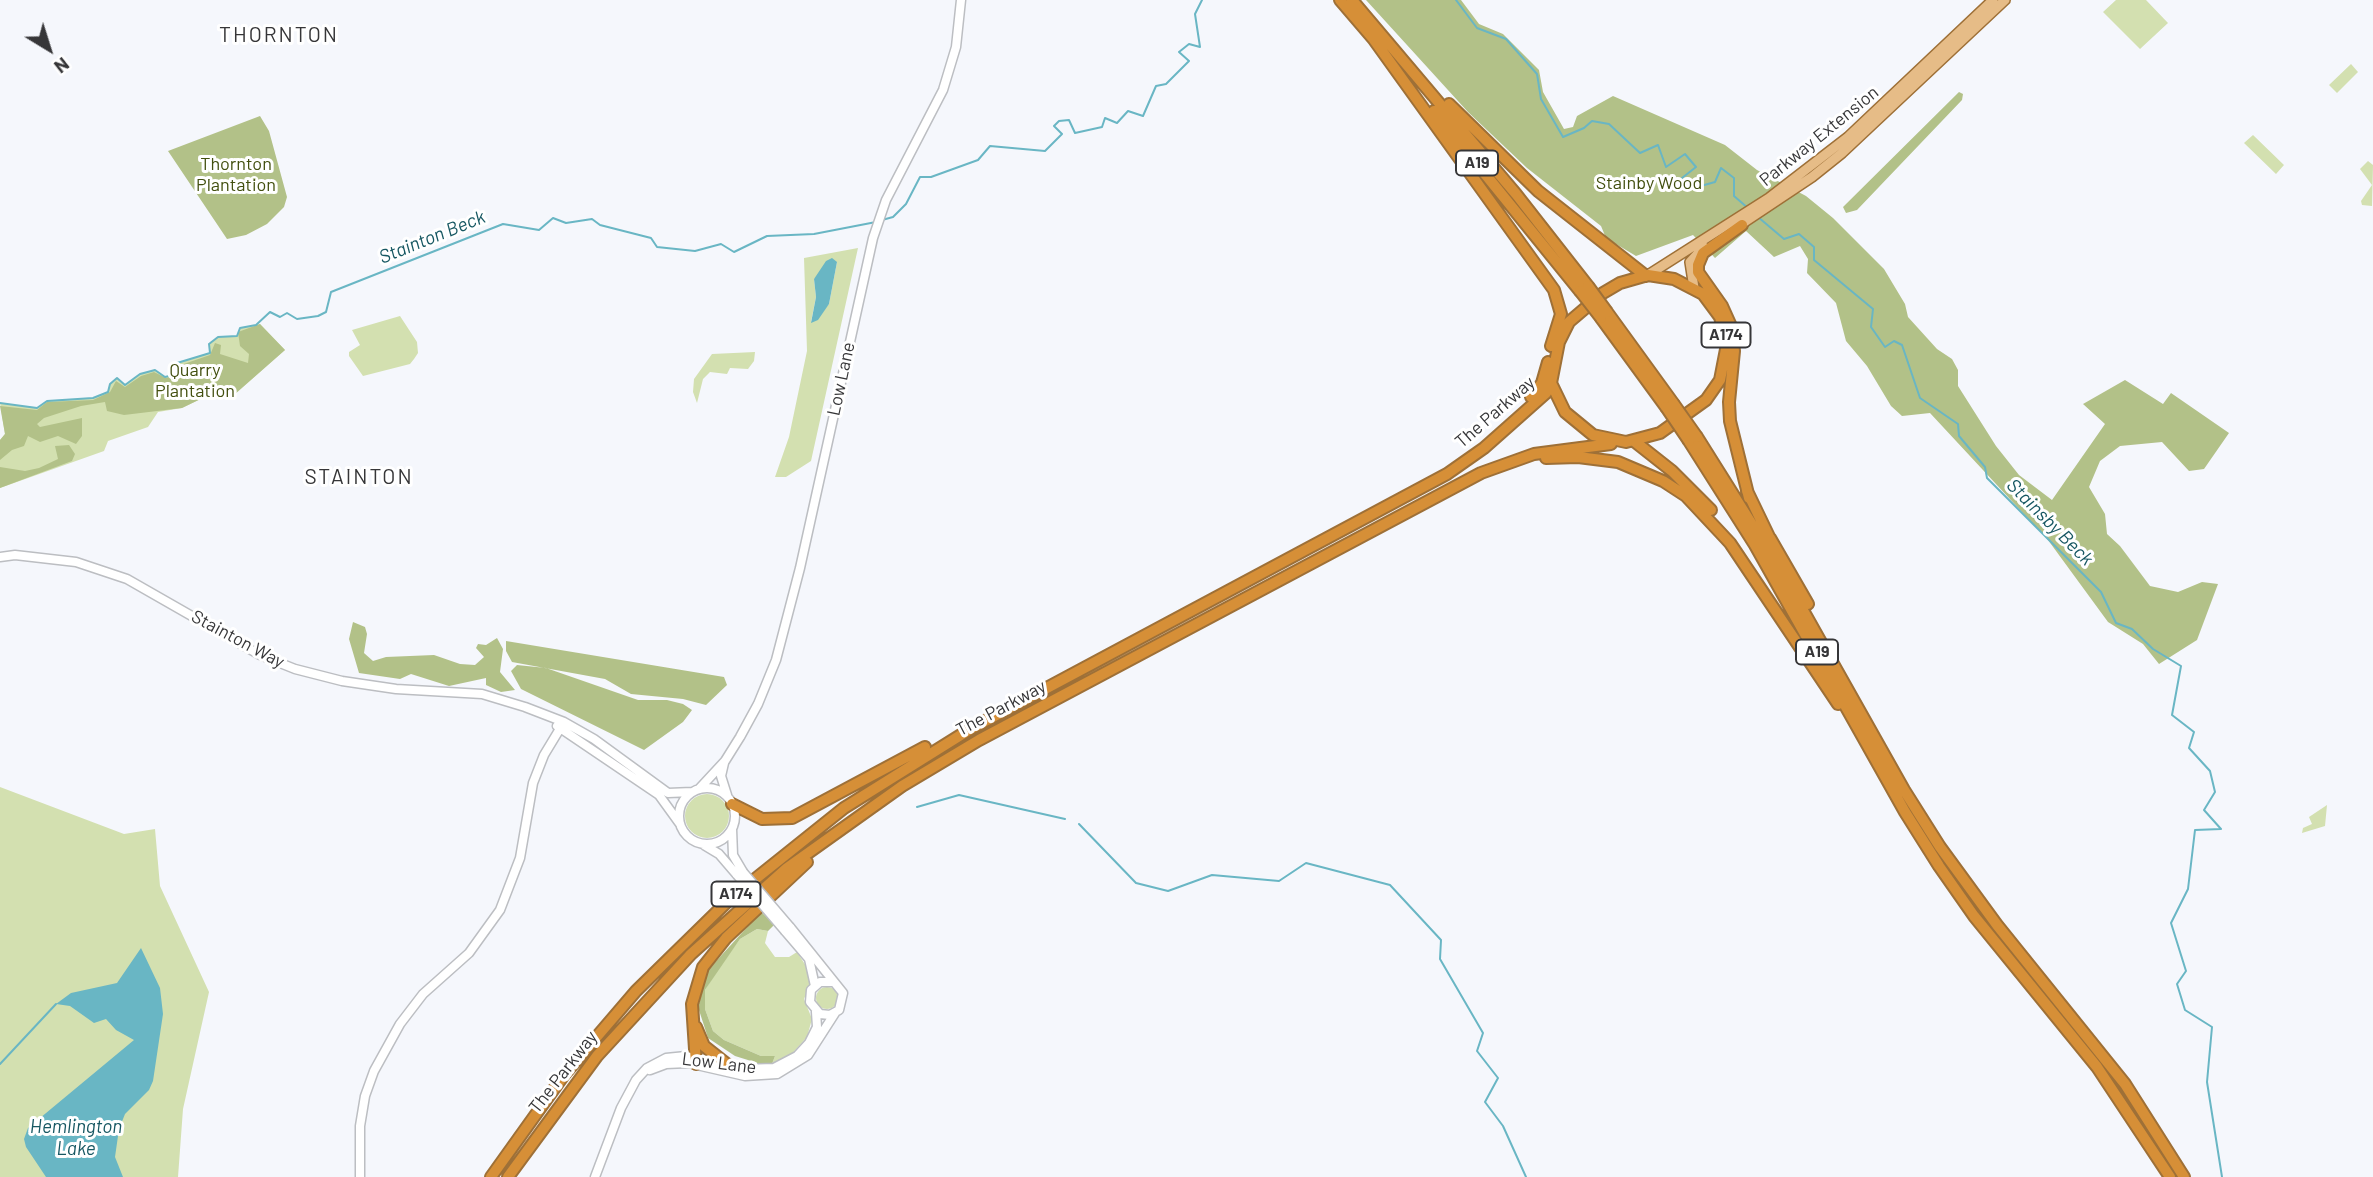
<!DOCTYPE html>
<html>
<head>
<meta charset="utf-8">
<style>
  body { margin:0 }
  #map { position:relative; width:2373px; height:1177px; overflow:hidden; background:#f5f7fc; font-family:Barlow,sans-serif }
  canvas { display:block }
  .north { position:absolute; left:14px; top:14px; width:70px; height:70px; -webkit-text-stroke:5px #fff; paint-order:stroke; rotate:142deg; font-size:19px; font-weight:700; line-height:28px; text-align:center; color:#363638 }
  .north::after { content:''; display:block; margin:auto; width:24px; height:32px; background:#363638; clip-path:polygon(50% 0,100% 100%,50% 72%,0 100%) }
</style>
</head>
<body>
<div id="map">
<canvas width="2373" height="1177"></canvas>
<div class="north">N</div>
</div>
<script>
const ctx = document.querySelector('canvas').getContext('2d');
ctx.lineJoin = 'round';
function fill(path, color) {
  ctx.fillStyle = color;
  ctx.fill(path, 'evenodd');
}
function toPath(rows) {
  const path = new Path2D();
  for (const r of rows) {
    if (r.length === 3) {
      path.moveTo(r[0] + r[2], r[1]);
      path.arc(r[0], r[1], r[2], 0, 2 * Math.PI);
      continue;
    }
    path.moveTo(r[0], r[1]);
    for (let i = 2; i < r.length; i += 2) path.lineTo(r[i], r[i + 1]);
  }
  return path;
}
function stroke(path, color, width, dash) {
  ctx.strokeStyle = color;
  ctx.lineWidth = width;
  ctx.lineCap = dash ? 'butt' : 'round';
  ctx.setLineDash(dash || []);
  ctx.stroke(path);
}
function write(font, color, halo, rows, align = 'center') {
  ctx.font = font + ' Barlow,sans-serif';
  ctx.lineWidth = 6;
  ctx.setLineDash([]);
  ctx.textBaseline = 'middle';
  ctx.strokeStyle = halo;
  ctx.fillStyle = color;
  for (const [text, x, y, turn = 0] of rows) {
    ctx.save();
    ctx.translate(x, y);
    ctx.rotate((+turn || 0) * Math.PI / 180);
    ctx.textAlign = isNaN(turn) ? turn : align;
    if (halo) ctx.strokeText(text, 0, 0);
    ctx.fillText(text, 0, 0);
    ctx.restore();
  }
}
const green = toPath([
  [2116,0,2146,0,2168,23,2140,49,2103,12],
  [2351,64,2358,72,2337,93,2329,85],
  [2253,135,2284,165,2276,174,2244,143],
  [2368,161,2373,165,2372,206,2362,205,2361,201,2372,185,2360,169],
  [858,248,811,461,786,477,775,477,789,437,807,351,804,258],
  [837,262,829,304,811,322,816,297,814,279],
  [400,316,417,342,418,353,414,359,410,364,363,376,349,356,349,352,360,345,352,330],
  [260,324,285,350,235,394,215,392,182,408,158,412,148,427,108,441,104,451,0,488,0,440,5,434,0,403,37,408,47,401,93,398,108,392,110,384,117,378,125,385,140,374,155,370,165,377,173,375,177,363,210,353,209,344,218,337,237,336,240,328],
  [755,352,754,361,748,369,730,368,727,374,710,372,703,379,697,403,693,392,694,379,712,354],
  [0,787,124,834,155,829,160,886,209,992,183,1109,178,1177,0,1177],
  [707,816,22],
  [2327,805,2325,826,2302,833,2303,828,2312,824,2309,817],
  [757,929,768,931,765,943,775,957,789,957,797,952,806,966,811,982,804,999,812,1019,807,1037,790,1056,772,1064,775,1056,761,1056,724,1040,713,1031,705,1009,705,990,718,969,740,939],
  [827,998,11]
]);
const forest = toPath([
  [1366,0,1461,0,1479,24,1503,34,1539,70,1543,92,1564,129,1573,127,1577,116,1613,96,1725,145,1757,170,1806,196,1833,218,1884,269,1905,304,1908,317,1937,349,1952,359,1958,370,1958,386,1996,446,2019,475,2052,500,2105,424,2083,404,2125,380,2163,404,2171,393,2229,433,2204,469,2189,471,2162,442,2120,446,2100,461,2089,487,2105,514,2107,534,2120,546,2150,586,2178,592,2202,582,2218,584,2197,640,2159,664,2143,644,2108,622,2048,540,1930,413,1902,416,1891,406,1867,366,1846,341,1836,303,1807,273,1808,259,1800,246,1774,257,1746,231,1715,258,1693,235,1636,256,1606,238,1601,226,1527,168,1468,112],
  [1959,92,1963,94,1962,100,1857,210,1846,213,1843,207],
  [260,116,269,131,287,197,284,207,267,224,246,235,227,239,168,151],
  [260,324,285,350,235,394,215,392,182,408,124,415,107,411,105,402,81,406,44,418,37,424,40,427,82,418,82,436,76,444,58,436,40,442,28,436,24,446,12,450,0,460,0,440,5,434,0,406,37,410,47,402,93,400,110,392,116,381,125,387,141,376,154,372,166,378,174,376,178,366,210,355,215,343,221,345,220,354,248,363,249,354,240,346,238,332],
  [69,445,75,454,72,461,0,488,0,467,25,471,39,468,58,459,55,446],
  [353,622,365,627,367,634,364,653,373,661,386,657,434,655,460,664,475,665,484,657,476,648,478,644,486,645,497,638,503,649,500,672,515,690,501,692,486,685,486,678,449,686,411,674,400,679,359,673,349,639],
  [506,641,724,677,727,685,706,705,683,699,631,694,605,679,512,662,506,651],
  [517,665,546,668,638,700,667,700,683,704,692,710,683,722,644,750,521,689,511,671],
  [761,912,775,924,768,931,757,929,740,939,705,990,705,1009,713,1031,724,1040,761,1056,775,1056,772,1064,764,1065,735,1056,708,1038,698,1007,708,970]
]);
const water = toPath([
  [832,258,837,262,829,304,818,320,811,323,816,297,814,279,826,261],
  [141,948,160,988,163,1014,153,1081,149,1090,125,1114,119,1129,115,1157,123,1177,46,1177,26,1147,24,1139,28,1128,134,1040,116,1030,106,1019,94,1023,70,1006,56,1004,71,993,117,983]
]);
const stream = toPath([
  [1456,0,1477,28,1506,39,1537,74,1541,99,1563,137,1584,128,1592,121,1609,124,1640,153,1658,145,1666,167,1685,154,1696,167,1682,178,1690,189,1715,182,1721,168,1734,178,1734,196,1749,209],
  [1758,217,1784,239,1799,234,1814,247,1814,260,1873,309,1871,327,1885,347,1894,341,1902,345,1920,398,1958,424,1959,436,1985,467,1987,478,2101,592,2116,623,2132,629,2153,649,2181,666,2172,715,2194,732,2189,748,2210,771,2215,792,2204,810,2221,829,2195,830,2188,889,2171,923,2186,971,2177,984,2185,1010,2212,1027,2207,1082,2222,1177],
  [882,220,893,217,906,204,920,177,931,177,978,160,990,146,1045,151,1062,134,1054,126,1059,121,1069,120,1075,133,1102,127,1105,118,1117,123,1128,111,1143,116,1156,86,1166,84,1189,61,1179,52,1189,44,1200,47,1195,14,1202,0],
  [0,403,37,408,47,401,93,398,108,392,110,384,117,378,125,385,140,374,155,370,165,377,173,375,177,363,210,353,209,344,218,337,237,336,240,328,256,325,270,312,280,317,287,313,297,319,318,316,326,312,331,292,503,224,539,230,553,218,566,223,592,219,600,225,651,238,657,247,695,251,721,244,734,252,767,236,814,234,876,222],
  [917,807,959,795,1065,819],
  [1079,824,1136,883,1168,891,1212,875,1279,881,1306,863,1390,885,1441,940,1440,959,1483,1033,1477,1051,1498,1078,1485,1102,1503,1126,1526,1177],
  [0,1064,56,1004]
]);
const secondary = toPath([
  [0,557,15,555,76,562,127,579,260,655,295,669,342,681,396,689,482,694,525,707,564,722,594,739,668,793,692,792],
  [557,726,659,795,680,824],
  [724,763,721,776,727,795],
  [707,816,28],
  [699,789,725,761,740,737,758,704,776,660,800,568,873,238,886,200,943,90,956,47,961,0],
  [732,829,733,855,743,872],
  [704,845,719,854,737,875],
  [790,927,843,993,839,1010,830,1015,820,1014,810,1002,811,990,820,982,832,982],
  [785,931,809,959,815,986],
  [650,1070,666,1064,688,1063,745,1076,777,1074,808,1055,835,1013],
  [360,1177,360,1126,365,1096,374,1071,400,1024,423,994,469,953,500,910,520,858,533,783,544,755,564,722],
  [595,1177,621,1108,636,1080,647,1068,666,1058,686,1056,743,1069,774,1068,797,1056,809,1043,817,1027,816,1012]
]);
const primary = toPath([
  [1737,227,1812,177,1842,153,2005,0],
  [1648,275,1769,198,1848,137,1993,0],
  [1694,288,1690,262,1704,247]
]);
const highway = toPath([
  [1340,0,1376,42],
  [1352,0,1516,194,1588,286],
  [1372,37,1554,290,1561,314,1551,346],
  [1449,104,1538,191,1646,276],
  [1434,111,1580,291],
  [1742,225,1703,253,1698,265,1698,272,1722,306,1731,326,1734,351,1729,402,1730,421,1749,498],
  [1607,312,1673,403],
  [1601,318,1666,407],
  [1531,397,1542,383,1548,362],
  [1697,437,1778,566,1904,790,1940,847,1997,925,2125,1084,2184,1177],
  [1634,441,1672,471,1711,510],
  [1689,441,1755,545,1905,812,1939,866,1974,916,2097,1067,2170,1177],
  [1546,458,1578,457,1618,462,1663,481,1686,496,1730,543,1838,704],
  [1747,491,1772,543],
  [1770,538,1808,604],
  [732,804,762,819,792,818,925,747],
  [696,1027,704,1046,728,1065],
  [696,1064,692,1004,703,967,726,938,807,862],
  [491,1177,564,1075,636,991,729,900,844,808,972,728,1447,474,1484,448,1546,393,1551,383,1559,342,1569,322,1603,293,1620,283,1648,275,1674,279,1703,294,1720,317,1727,344,1720,380,1706,400,1660,433,1626,442,1593,435,1565,412,1551,383],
  [508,1177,597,1056,691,954,787,868,902,786,979,740,1481,473,1534,454,1611,444]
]);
const secondaryBridge = toPath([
  [743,872,790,927],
  [737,875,785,931]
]);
const highwayBridge = toPath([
  [1588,286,1607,312],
  [1580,291,1601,318],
  [1673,403,1697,437],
  [1666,407,1689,441]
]);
const shields = [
  [1477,163,42],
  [1726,335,49],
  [1817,652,42],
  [736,894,49]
];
const shieldNames = [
  ["A19",1477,163],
  ["A174",1726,335],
  ["A19",1817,652],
  ["A174",736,894]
];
const streetNames = [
  ["Parkway Extension",1819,136,-39],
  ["Low Lane",841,379,-78],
  ["The Parkway",1495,412,-41],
  ["Stainton Way",238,639,28],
  ["The Parkway",1001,708,-28],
  ["Low Lane",719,1063,7],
  ["The Parkway",563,1072,-52]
];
const parkNames = [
  ["Thornton",236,164],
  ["Plantation",236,185],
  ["Stainby Wood",1649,183],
  ["Quarry",195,370],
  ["Plantation",195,391]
];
const waterNames = [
  ["Stainton Beck",432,237,-22],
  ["Stainsby Beck",2050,522,45],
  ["Hemlington",76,1127],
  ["Lake",76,1149]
];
const quarterNames = [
  ["THORNTON",279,35],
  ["STAINTON",359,477]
];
fill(green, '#d3e0b0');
fill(forest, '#b2c188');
fill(water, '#69b6c4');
stroke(stream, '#69b6c4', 2);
stroke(secondary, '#bcbec2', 11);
stroke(primary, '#9e7037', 12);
stroke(highway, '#9e7037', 14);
stroke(secondary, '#fff', 8);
stroke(primary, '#e6bc87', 9);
stroke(highway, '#d68f37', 10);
stroke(secondaryBridge, '#bcbec2', 11, []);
stroke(highwayBridge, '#9e7037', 14, []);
stroke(secondaryBridge, '#fff', 8);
stroke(highwayBridge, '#d68f37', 10);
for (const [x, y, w] of shields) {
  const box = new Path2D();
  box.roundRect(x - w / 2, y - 12.5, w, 25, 5);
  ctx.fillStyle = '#fff';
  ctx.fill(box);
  stroke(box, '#363638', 2);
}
write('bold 16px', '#363638', null, shieldNames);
write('18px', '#363638', '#fff', streetNames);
write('18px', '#424f0f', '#fff', parkNames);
write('italic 19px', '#165762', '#fff', waterNames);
ctx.letterSpacing = '2px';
write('21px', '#363638', '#fff', quarterNames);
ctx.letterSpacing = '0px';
</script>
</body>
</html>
